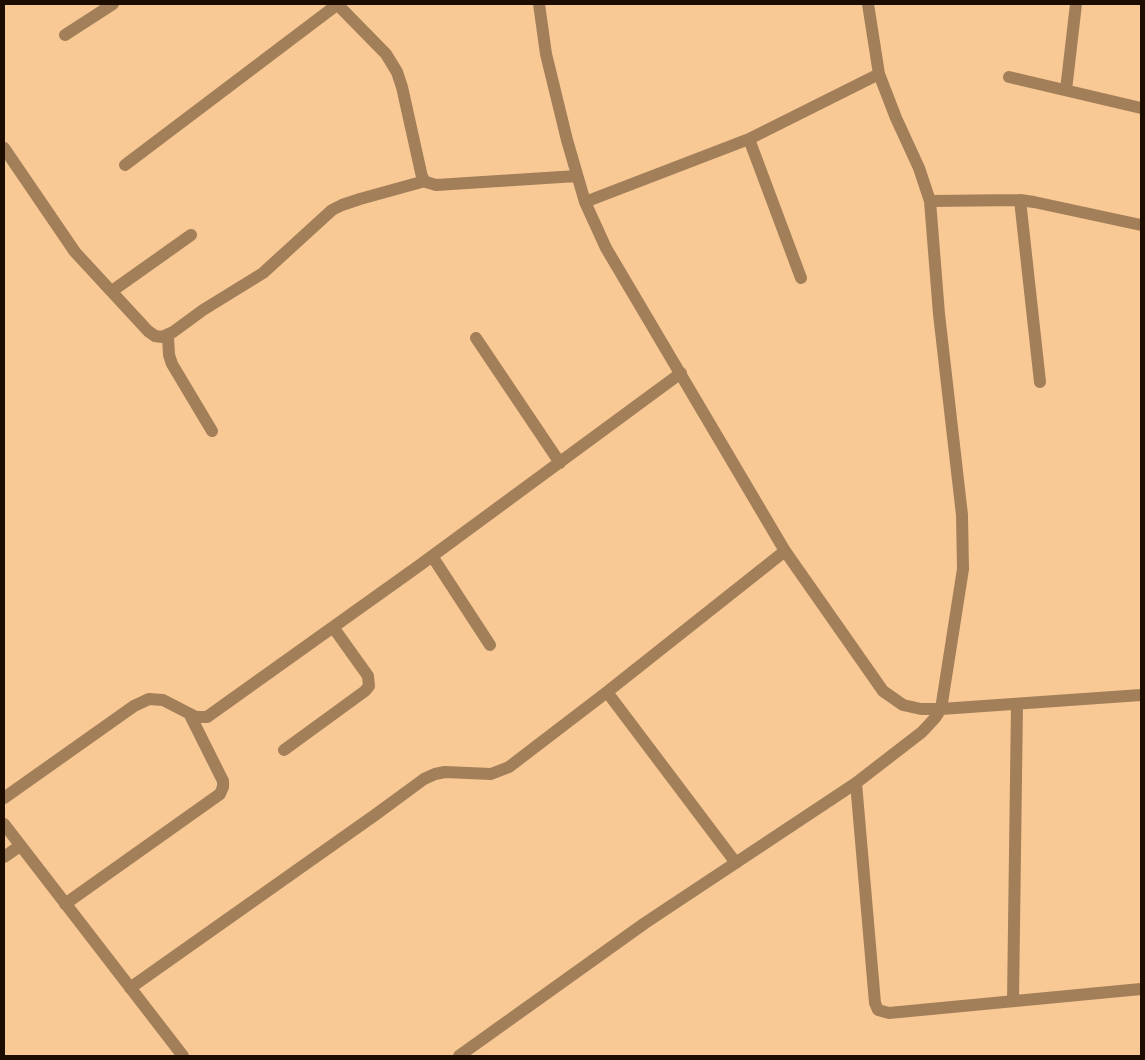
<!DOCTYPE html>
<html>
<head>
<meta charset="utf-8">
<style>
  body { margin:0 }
  #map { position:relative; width:1145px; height:1060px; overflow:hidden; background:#f9c995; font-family:"Source Sans 3",sans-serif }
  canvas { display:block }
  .frame { position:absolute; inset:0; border:5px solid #1d0d00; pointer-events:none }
</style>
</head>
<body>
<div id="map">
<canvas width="1145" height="1060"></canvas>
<div class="frame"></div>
</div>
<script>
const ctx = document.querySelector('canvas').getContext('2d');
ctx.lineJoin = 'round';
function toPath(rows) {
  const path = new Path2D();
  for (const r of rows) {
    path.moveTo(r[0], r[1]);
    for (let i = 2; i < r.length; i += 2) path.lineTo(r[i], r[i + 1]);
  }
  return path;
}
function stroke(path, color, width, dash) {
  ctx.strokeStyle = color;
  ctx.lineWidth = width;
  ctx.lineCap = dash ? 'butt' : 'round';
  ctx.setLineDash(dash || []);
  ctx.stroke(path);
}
const minor = toPath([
  [337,4,386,54,397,72,402,87,422,177,426,182,436,185,577,176],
  [539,4,546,54,567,140,585,202,606,248,785,551,883,691,903,705,921,709,941,709,1141,695],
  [65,35,113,4],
  [1009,77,1141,108],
  [1066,90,1076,4],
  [749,139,801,278],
  [4,148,75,252,148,331,155,336,162,337,173,332,203,310,263,273,332,210,342,205,360,199,425,181],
  [125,165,338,4],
  [1020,200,1040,382],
  [930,201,1020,200,1034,202,1141,225],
  [585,202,749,139,879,74],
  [112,291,191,235],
  [168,336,169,355,172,364,212,431],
  [476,338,560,463],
  [432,556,490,645],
  [607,692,736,863],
  [284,750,365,691,369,686,368,676,333,627],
  [856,783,875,1003,878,1010,889,1013,1141,989],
  [4,798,134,706,149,699,163,700,196,717,207,717,420,565,681,373],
  [4,824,183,1056],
  [4,857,20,846],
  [65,904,220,794,223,787,223,781,190,715],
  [130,988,375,815,424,779,435,774,445,772,491,774,509,767,607,692,785,551],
  [1013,1001,1017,704],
  [459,1056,645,923,856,783,922,732,935,718,941,709,963,569,962,515,939,314,930,201,919,168,896,118,879,74,868,4]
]);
stroke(minor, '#a27f59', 12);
</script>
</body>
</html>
